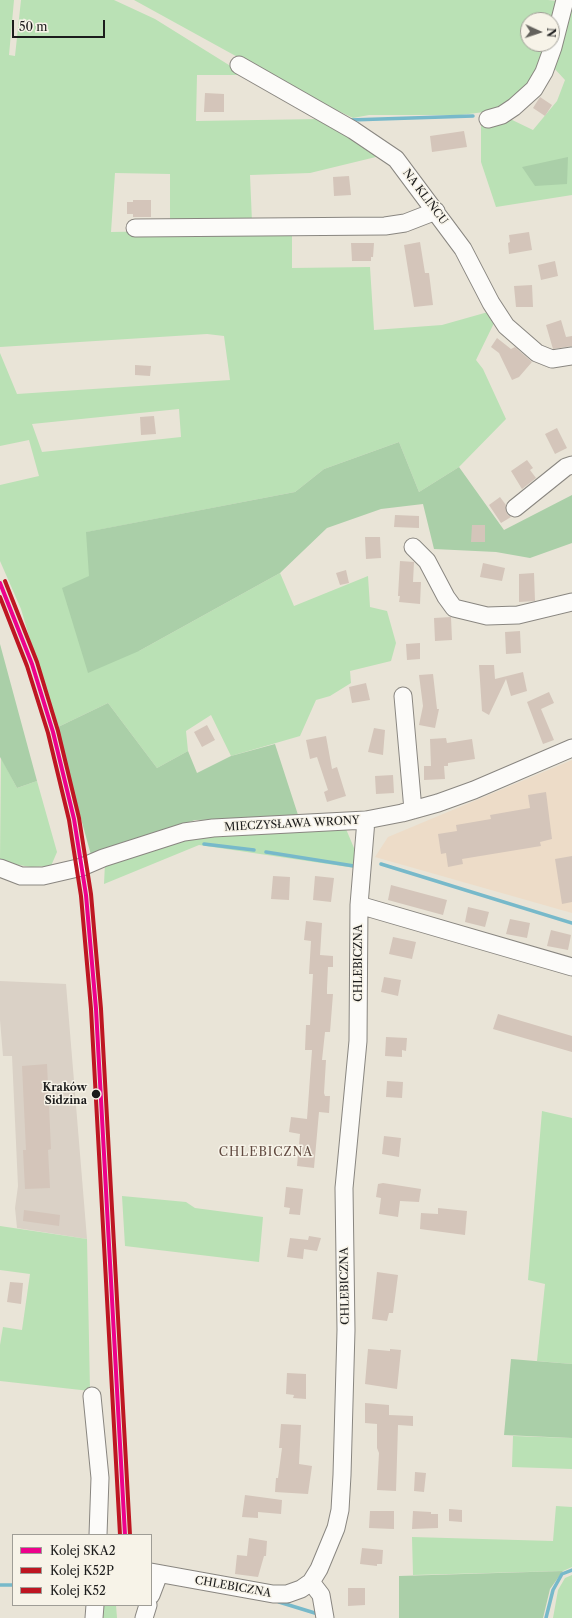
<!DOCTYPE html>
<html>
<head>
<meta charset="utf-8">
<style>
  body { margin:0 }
  #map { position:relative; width:572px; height:1618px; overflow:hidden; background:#e9e4d7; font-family:"Libre Caslon Text",serif }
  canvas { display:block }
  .legend { position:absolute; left:12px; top:1534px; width:140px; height:72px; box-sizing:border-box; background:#f7f3e8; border:1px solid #9f9d96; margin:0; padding:5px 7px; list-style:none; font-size:12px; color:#1c1c1c }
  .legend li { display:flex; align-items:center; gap:8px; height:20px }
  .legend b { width:20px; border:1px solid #9f9d96 }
  .north { position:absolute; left:520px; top:12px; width:40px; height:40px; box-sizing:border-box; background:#f7f3e8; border:1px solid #9f9d96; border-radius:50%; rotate:93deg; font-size:11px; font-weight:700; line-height:16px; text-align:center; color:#1c1c1c }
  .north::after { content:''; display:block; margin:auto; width:14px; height:18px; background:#64625d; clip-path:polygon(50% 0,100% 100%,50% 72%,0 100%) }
  .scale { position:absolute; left:12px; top:20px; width:93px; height:18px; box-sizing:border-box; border:2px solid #1c1c1c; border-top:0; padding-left:5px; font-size:12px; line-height:14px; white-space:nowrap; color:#1c1c1c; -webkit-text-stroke:3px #f7f3e8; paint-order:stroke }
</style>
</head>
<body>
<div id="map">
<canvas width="572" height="1618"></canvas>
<ul class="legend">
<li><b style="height:5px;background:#ed028c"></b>Kolej SKA2</li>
<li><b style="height:5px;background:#be1622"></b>Kolej K52P</li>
<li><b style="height:5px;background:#be1622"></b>Kolej K52</li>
</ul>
<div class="north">N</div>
<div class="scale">50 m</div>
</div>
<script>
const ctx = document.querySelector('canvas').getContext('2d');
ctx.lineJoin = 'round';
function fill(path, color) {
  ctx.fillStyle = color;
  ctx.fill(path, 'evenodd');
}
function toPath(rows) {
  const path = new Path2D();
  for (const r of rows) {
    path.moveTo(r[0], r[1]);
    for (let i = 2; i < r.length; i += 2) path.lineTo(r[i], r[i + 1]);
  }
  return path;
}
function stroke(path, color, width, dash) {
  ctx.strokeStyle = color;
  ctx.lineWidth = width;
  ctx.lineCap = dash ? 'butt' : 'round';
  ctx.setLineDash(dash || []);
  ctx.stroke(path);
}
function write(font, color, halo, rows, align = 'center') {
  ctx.font = font + ' "Libre Caslon Text",serif';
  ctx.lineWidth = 3;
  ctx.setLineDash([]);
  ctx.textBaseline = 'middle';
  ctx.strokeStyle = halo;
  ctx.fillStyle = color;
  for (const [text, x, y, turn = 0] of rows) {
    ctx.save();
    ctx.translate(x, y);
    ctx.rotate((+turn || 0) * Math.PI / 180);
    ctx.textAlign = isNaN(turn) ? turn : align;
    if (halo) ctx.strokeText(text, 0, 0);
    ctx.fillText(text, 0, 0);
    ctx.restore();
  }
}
const built = toPath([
  [572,760,572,913,375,857,388,837]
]);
const industrial = toPath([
  [0,981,66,984,87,1239,17,1228,15,1208,18,1186,12,1056,3,1056,0,1020]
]);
const green = toPath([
  [0,0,14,0,9,55,15,56,21,0,114,0,155,19,245,75,197,75,196,121,320,119,380,156,310,173,250,175,252,222,170,223,170,174,115,173,111,232,292,229,292,268,370,267,374,330,442,325,488,312,495,321,476,360,483,369,506,419,459,467,419,492,399,442,324,469,295,492,87,532,139,651,280,573,294,606,368,576,370,607,387,611,396,643,391,661,350,671,351,683,330,696,316,700,300,736,231,756,211,715,186,731,188,751,157,768,108,703,56,728,21,609,0,561,0,485,39,476,29,440,0,446,0,353,17,394,230,380,224,336,207,334,0,347],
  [179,409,181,437,42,452,32,424],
  [134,0,548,0,557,1,551,20,528,20,528,44,544,44,538,65,529,85,502,107,484,112,461,115,369,115,353,118,312,98],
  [572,0,572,195,496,207,481,162,481,125,506,117,533,130,557,101,565,80,553,67],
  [1,758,17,788,37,781,57,852,51,866,31,867,6,863,0,859],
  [346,829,354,848,355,868,199,845,104,884,105,863,206,834],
  [542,1111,572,1118,572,1364,537,1361,545,1284,528,1280],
  [122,1196,186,1202,195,1208,263,1217,259,1262,125,1246],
  [0,1226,87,1239,90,1391,0,1381,0,1345,3,1327,22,1330,30,1274,0,1270],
  [513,1436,572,1438,572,1469,512,1467],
  [556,1506,572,1507,572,1567,563,1571,413,1575,412,1537,553,1541],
  [572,1575,572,1618,553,1618,558,1590,565,1578],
  [100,1605,116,1605,117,1618,99,1618]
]);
const forest = toPath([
  [568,157,567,184,535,186,522,167],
  [399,442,419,492,459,467,504,530,572,495,572,543,530,558,496,552,434,549,423,504,381,509,327,528,280,573,139,651,88,673,62,588,89,576,86,532,295,492,324,469],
  [0,644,37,781,17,788,0,757],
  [108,703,157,768,188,751,197,773,231,756,275,744,299,818,195,820,91,855,56,728],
  [511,1359,572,1364,572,1438,504,1435],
  [563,1571,550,1589,543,1618,399,1618,399,1576]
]);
const stream = toPath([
  [350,120,473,116],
  [204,844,254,850],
  [266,852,354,866],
  [381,864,572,923],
  [0,1585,13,1585],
  [279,1602,318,1614],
  [546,1618,553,1590,562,1574,572,1570]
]);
const building = toPath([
  [205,93,224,94,224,112,204,112],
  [540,97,552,105,545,116,533,108],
  [464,131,467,147,432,152,430,136],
  [349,176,351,195,334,196,333,177],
  [133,200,151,200,151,217,133,217,133,214,127,214,127,202,133,202],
  [529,232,532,250,509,254,508,243,510,242,509,235],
  [420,242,425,273,429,273,433,305,414,307,404,245],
  [351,243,374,243,373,257,371,257,371,261,352,261],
  [555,261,558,276,541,280,538,265],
  [532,285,533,307,516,307,514,286],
  [561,320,566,337,572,336,572,346,553,349,546,325],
  [497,338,511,349,515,347,532,362,519,377,512,380,499,353,491,347],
  [135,365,151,366,150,376,135,375],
  [154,416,156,434,141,435,140,417],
  [557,428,567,448,555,454,545,434],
  [527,460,533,468,530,470,536,478,522,489,511,471],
  [500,497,506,505,507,514,511,517,501,523,489,505],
  [395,515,419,516,419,528,394,527],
  [472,525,485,525,485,542,471,542],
  [365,537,380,537,381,558,366,559],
  [400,561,414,562,413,582,421,582,420,604,399,602,400,596,398,596],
  [483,563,505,568,502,581,480,577],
  [346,570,349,583,340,585,336,573],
  [534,573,535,601,519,602,519,574],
  [451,617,452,640,435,641,434,618],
  [520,631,521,653,506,654,505,632],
  [420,643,420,659,407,660,406,644],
  [479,665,494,665,495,679,523,672,527,691,511,696,506,679,489,715,482,711],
  [433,674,437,709,439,709,435,728,419,725,423,706,419,675],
  [366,683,370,700,352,703,349,687],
  [549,692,554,703,541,709,554,740,543,744,527,702],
  [207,725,215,740,202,747,194,732],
  [374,728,385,730,383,755,368,752],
  [326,736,332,769,337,767,346,796,327,802,324,792,328,790,317,757,310,759,306,740],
  [446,738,447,743,472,739,475,759,448,763,448,766,444,766,445,779,424,780,424,766,431,766,430,739],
  [393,775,394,793,376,794,375,776],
  [546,792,552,839,540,842,541,846,462,859,463,864,448,867,446,853,441,854,438,834,457,831,456,825,491,819,490,815,530,808,528,795],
  [572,856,572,902,562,904,555,859],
  [273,876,290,877,289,900,271,899],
  [315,876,334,878,331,902,313,900],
  [391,885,447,900,443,915,388,900],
  [468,907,489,912,485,927,465,922],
  [510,919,530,923,527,938,506,934],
  [306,921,322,923,320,955,333,956,333,967,328,967,327,988,327,994,333,994,330,1032,325,1032,322,1060,326,1060,324,1093,325,1096,330,1096,329,1113,319,1112,314,1168,297,1166,300,1134,289,1132,291,1117,307,1119,312,1050,305,1050,306,1025,310,1025,313,974,309,974,311,941,304,940],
  [551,930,571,935,568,950,547,946],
  [393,937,416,942,412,959,389,954],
  [384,977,401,980,398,996,381,992],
  [498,1014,572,1036,572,1052,493,1029],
  [386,1037,407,1038,406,1051,402,1050,402,1057,385,1056],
  [47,1064,51,1149,48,1150,50,1188,25,1189,23,1150,26,1150,22,1066],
  [387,1081,403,1082,402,1098,386,1097],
  [384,1136,401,1138,399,1157,382,1154],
  [383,1183,421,1189,419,1202,400,1201,398,1217,379,1214,381,1198,376,1197,378,1184],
  [286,1187,303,1189,300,1215,289,1214,290,1208,284,1207],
  [438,1208,467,1211,465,1235,420,1229,421,1213,438,1214],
  [24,1210,60,1215,59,1226,23,1221],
  [309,1236,321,1238,317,1251,304,1249,303,1259,287,1257,290,1238,308,1240],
  [377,1272,398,1275,393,1313,389,1313,387,1321,372,1319],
  [10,1282,23,1283,21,1304,7,1302],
  [368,1349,390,1351,390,1349,401,1350,397,1389,365,1384],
  [287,1373,306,1374,306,1399,293,1398,294,1395,286,1394],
  [365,1403,389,1405,389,1415,413,1416,413,1426,398,1425,396,1491,377,1490,379,1453,377,1448,377,1424,365,1423],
  [281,1424,301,1425,299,1464,312,1466,308,1494,275,1492,276,1478,278,1478,282,1448,279,1448],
  [415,1472,426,1473,424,1492,414,1491],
  [245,1495,282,1500,281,1514,258,1512,258,1518,242,1517],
  [449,1509,462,1510,462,1522,449,1521],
  [370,1511,394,1511,394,1529,369,1528],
  [413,1511,431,1512,431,1514,438,1514,438,1528,412,1529],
  [249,1538,267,1541,266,1556,264,1556,258,1577,235,1574,237,1555,247,1556],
  [362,1548,383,1550,382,1564,377,1564,377,1566,360,1564],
  [348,1588,365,1588,365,1605,348,1606]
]);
const minor = toPath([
  [239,65,353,130,396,159,463,249,491,303,506,326,537,353,552,359,572,356],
  [488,119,502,115,514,107,534,89,544,72,553,47,565,0],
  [135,228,385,226,405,223,436,211],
  [515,508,566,467,572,465],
  [413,547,427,561,446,597,454,608,487,616,518,615,572,602],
  [403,696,413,810],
  [0,868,21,876,43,876,82,867,103,858,184,832,213,828,366,820,402,813,438,803,474,790,572,748],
  [359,905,572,967],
  [92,1396,100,1478,98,1535],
  [151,1572,273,1594,287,1594,301,1589,311,1582,319,1569,336,1528,340,1510,342,1475,346,1330,344,1188,358,1041,359,905,366,820],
  [311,1582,321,1595,325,1618],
  [151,1595,159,1574],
  [94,1618,95,1605],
  [144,1618,148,1605]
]);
const rail1 = toPath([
  [0,583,32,664,53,732,74,819,86,895,96,1009,125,1535]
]);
const rail2 = toPath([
  [0,597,27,666,48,733,69,820,81,896,91,1009,120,1535]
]);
const rail3 = toPath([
  [5,581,37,662,58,731,79,818,91,894,101,1009,130,1535]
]);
const markers = [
  [96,1094,5,"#1c1c1c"]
];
const streetNames = [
  ["NA KLIŃCU",425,197,53],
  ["MIECZYSŁAWA WRONY",292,824,-3],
  ["CHLEBICZNA",359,963,-90],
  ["CHLEBICZNA",345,1286,-91],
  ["CHLEBICZNA",233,1587,10]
];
const stopNames = [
  ["Kraków",87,1088],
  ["Sidzina",87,1101]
];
const neighbourhoodNames = [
  ["CHLEBICZNA",266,1153]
];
fill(built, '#eddcc8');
fill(industrial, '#dad1c6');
fill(green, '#bae1b5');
fill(forest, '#aacfa8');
stroke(stream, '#77b9ca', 3.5);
fill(building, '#d4c5ba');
stroke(minor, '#898680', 19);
stroke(minor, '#fcfbf9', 17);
stroke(rail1, '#ed028c', 4);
stroke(rail2, '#be1622', 4);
stroke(rail3, '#be1622', 4);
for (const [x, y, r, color] of markers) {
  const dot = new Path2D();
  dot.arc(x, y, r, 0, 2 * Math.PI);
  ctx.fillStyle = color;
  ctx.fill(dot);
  stroke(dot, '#f7f3e8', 1.5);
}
write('11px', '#1c1c1c', '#f7f3e8', streetNames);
write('bold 11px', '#1c1c1c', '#f7f3e8', stopNames, 'right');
ctx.letterSpacing = '1px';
write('12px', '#614a40', '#f7f3e8', neighbourhoodNames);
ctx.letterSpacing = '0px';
</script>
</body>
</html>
